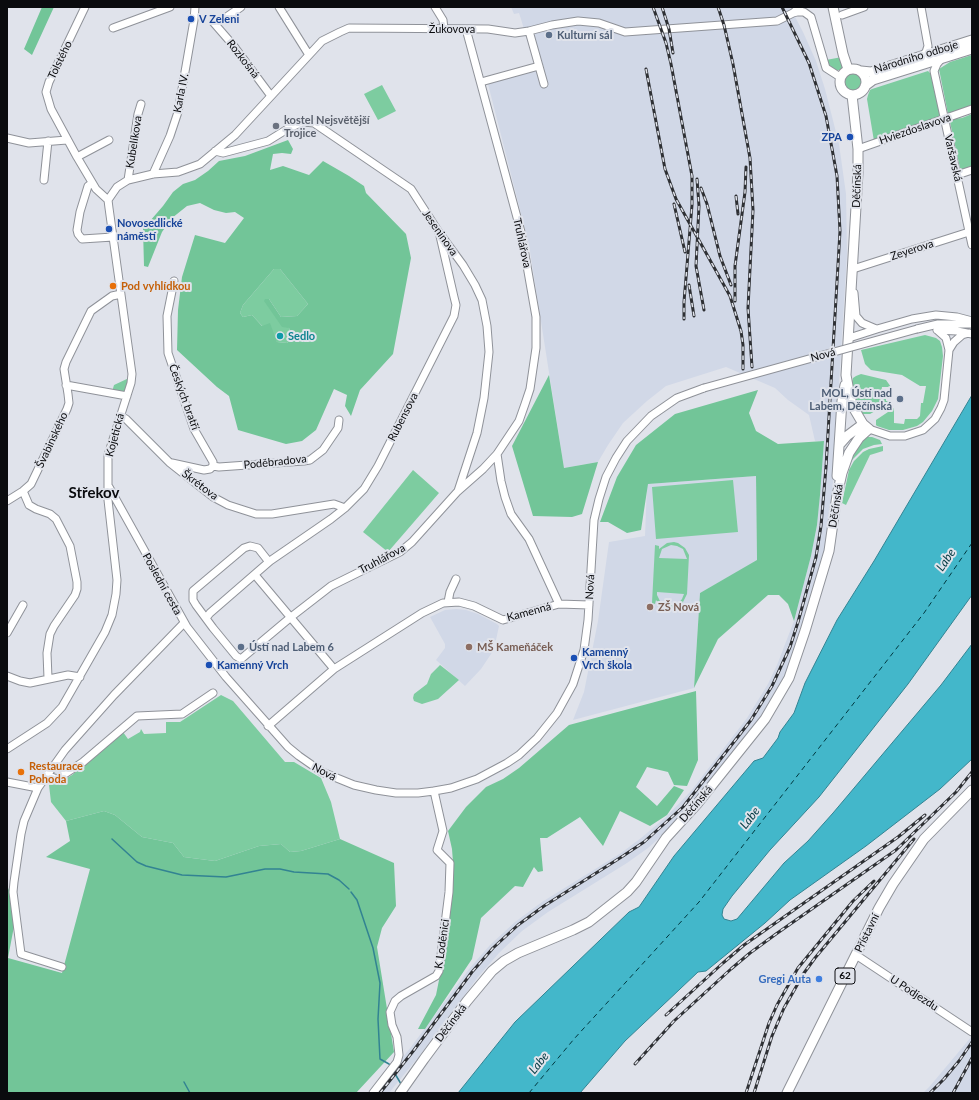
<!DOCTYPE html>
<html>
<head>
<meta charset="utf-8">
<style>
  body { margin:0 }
  #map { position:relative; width:979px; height:1100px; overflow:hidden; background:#e0e3eb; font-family:Lato,sans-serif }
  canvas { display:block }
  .frame { position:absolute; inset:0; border:8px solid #0a0b0e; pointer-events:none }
</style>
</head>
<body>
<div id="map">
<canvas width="979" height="1100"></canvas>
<div class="frame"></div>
</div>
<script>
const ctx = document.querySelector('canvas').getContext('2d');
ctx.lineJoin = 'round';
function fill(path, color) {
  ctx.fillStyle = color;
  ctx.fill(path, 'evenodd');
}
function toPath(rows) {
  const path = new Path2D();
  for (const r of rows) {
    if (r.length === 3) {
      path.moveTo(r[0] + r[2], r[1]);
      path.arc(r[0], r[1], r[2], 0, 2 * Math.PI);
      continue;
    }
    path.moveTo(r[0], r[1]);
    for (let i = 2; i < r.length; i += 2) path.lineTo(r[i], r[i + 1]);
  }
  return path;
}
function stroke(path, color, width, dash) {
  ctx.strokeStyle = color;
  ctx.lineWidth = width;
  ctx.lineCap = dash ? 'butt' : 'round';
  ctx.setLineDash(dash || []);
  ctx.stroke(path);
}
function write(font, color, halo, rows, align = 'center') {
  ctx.font = font + ' Lato,sans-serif';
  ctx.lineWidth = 4;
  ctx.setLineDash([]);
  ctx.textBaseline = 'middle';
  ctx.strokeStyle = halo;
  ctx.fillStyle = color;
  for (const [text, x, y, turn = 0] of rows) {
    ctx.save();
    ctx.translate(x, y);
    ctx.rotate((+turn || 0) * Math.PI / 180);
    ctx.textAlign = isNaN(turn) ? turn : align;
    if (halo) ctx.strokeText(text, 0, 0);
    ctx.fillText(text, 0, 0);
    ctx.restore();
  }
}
const built = toPath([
  [511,7,790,7,803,32,816,61,825,89,839,144,846,194,847,254,832,496,829,527,823,559,805,624,788,670,778,690,757,725,674,825,648,848,627,863,548,912,522,931,499,953,478,977,420,1055,389,1093,374,1093,411,1047,469,969,490,945,515,922,542,902,621,853,641,838,666,817,691,791,747,718,768,684,777,665,794,621,811,556,817,525,824,441,815,441,809,415,788,400,775,388,726,367,666,386,647,401,623,423,608,445,598,462,564,468,529,245,488,84,536,70,521,19,519,13,514,14],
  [756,476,757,561,700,593,694,688,573,720,584,692,598,621,609,542,645,536,647,484],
  [456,609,466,610,478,614,497,624,499,626,496,640,492,643,495,648,481,669,465,686,436,660,445,648,445,644,430,617,445,610],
  [972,1036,972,1093,923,1093,930,1086]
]);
const green = toPath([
  [972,55,972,107,948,114,939,69,950,62],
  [842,57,843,67,842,70,836,70,831,68,826,60],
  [928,71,931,74,932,74,941,118,874,141,867,99,868,95,870,90,872,89],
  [853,82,9],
  [382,85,396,111,378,120,364,94],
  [972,114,972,168,963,171,960,168,950,122,953,119,962,118],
  [274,269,280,269,308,304,297,316,281,317,269,299,265,299,289,328,292,337,287,343,277,342,252,315,243,317,240,313,243,305],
  [925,335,936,338,940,341,942,347,943,356,938,399,932,411,923,422,917,426,903,430,889,430,877,426,876,425,876,420,894,408,894,423,904,424,905,419,917,419,920,416,921,403,923,403,926,386,920,386,902,375,871,370,865,364,861,350],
  [861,374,886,380,891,387,882,387,880,399,886,399,886,401,890,401,889,403,870,414,863,414,861,411,853,394,852,382,853,378,856,376],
  [129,378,126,395,112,392,114,385],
  [866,437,872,437,880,440,882,444,874,445,863,449,853,459,848,466,856,447],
  [883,446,883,451,870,455,846,505,842,503,849,470,854,461,863,452,869,449],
  [413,470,439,493,388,552,363,532],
  [733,480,738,532,656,539,652,487],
  [674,542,678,543,685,548,689,555,687,594,682,604,676,608,669,609,661,606,656,600,655,604,652,603,655,545,659,546,659,549,667,543],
  [671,545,677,546,683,549,687,559,659,558,662,549],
  [657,592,684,594,682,599,678,604,669,606,660,601,657,595],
  [440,665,459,680,438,699,422,704,414,701,413,698,414,694,427,684,431,674],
  [221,695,233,701,285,762,294,762,321,778,331,802,340,839,301,851,290,852,281,844,259,846,215,861,184,857,173,843,142,837,115,815,104,811,66,821,51,802,49,785,57,784,72,775,123,732,128,739,140,732,141,729,144,734,166,733,166,722,180,722]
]);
const forest = toPath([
  [42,7,54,7,32,55,24,49],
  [288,140,293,149,291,154,282,153,273,154,270,170,283,166,309,175,323,161,349,176,364,186,366,193,406,234,411,258,393,354,360,390,351,416,345,406,347,395,334,389,316,430,302,441,286,444,238,430,229,396,217,387,177,350,178,310,182,277,195,235,225,243,244,218,235,212,226,213,214,210,200,203,187,206,172,218,162,232,148,267,144,266,143,229,163,206,173,192,183,184,195,180,208,171,219,161,245,156],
  [274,269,280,269,308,304,297,316,281,317,269,299,265,299,264,301,282,327,289,328,292,337,287,343,277,342,270,323,262,326,252,315,243,317,240,313,243,305],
  [549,375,564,468,598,462,582,514,572,517,533,516,512,446],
  [758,390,749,413,756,431,778,444,824,441,820,495,817,525,811,556,794,621,788,604,779,595,768,595,718,639,694,688,700,593,757,560,756,476,648,484,641,530,627,533,608,522,600,522,617,477,636,445,675,414],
  [696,691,698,760,687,786,674,785,668,772,647,767,636,787,657,806,674,786,684,790,667,815,650,826,620,811,603,846,580,817,547,838,540,838,543,871,538,872,534,867,523,887,515,886,481,918,472,959,425,1029,418,1029,436,995,440,975,453,862,452,849,448,831,466,807,486,787,503,779,519,768,569,725],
  [104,811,115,815,142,837,173,843,184,857,215,861,259,846,281,844,290,852,301,851,340,839,394,863,396,906,382,928,377,947,394,1052,356,1093,7,1093,7,886,9,890,15,921,8,958,62,973,90,869,46,857,70,841,66,821]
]);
const water = toPath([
  [972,395,972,595,908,684,819,797,770,850,732,896,723,909,722,915,724,919,731,921,737,919,784,863,808,841,833,813,941,685,972,644,972,759,940,789,866,846,790,900,765,923,706,971,698,972,625,1041,580,1093,458,1093,515,1022,629,912,639,907,674,856,754,761,763,758,778,738,780,732,794,713,805,683,837,620,874,561,972,395]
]);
const stream = toPath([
  [112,839,137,862,146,866,182,875,226,877,265,869,280,869,294,872,328,874,339,880,349,889],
  [351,892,357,900,373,948,380,983,378,1019,380,1059,389,1064,391,1066],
  [394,1072,401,1084],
  [184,1082,190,1093]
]);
const ferry = toPath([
  [529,1093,574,1039,699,902,924,613,972,543]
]);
const minor = toPath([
  [85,7,49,82,46,92,51,109,77,157,96,189,108,200],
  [241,7,225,18,213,22,233,45,271,96],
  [279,7,309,55],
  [435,7,443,20,444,29],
  [921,7,928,46,926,52,923,55],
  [793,13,797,12,804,12,811,17,826,68,840,77],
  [842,15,864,7],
  [113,28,170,7],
  [529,31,544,84],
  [942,58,937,64,934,71,972,245],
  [481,82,539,66],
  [7,138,29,143,67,140],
  [858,149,972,109],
  [215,151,223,153,268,141,289,128,303,122,314,123,411,189,438,231,463,265,475,285,482,300,487,326,489,352,484,398,477,433,458,491],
  [77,157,109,140],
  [153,174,170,136,178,112,194,20,195,7],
  [957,175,972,170],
  [44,180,48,141],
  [128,180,138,114,141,104],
  [92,183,88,186,80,212,77,230,78,234,82,239,113,237],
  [853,269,972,231],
  [854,293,856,316,862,323,876,329],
  [917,329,938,324,972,324],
  [937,330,957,331,972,334],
  [849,338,877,329,912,319,936,315,957,317,972,321],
  [949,350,954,342,962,335,969,333],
  [66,385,127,396],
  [120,416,126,419,170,463,213,497,228,505,256,514,272,514,334,504,345,508],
  [869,429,890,436,905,436,923,430,935,419,941,408,944,400,949,350,946,338,937,330],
  [497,454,501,481,505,497,511,514,529,539,559,604],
  [172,463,204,470,210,469,213,466,213,462,194,429,168,353,167,316,174,281],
  [213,466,219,467,304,461,310,460,323,450,338,428,339,420],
  [109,487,187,627,226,677,288,747,299,756,322,772,354,785,376,790,396,793,418,793,434,791,451,788,477,779,507,763,519,755,537,738,557,713,573,684,584,650,588,620,594,520,599,499,606,477,616,458,627,441,651,416,677,398,704,388],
  [23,491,29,505,36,509,50,514,56,519,70,546,77,582,77,589,75,595,54,626,50,634,47,653,48,678],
  [7,501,23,491,31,484,67,409,69,403,68,394,64,369,66,362,91,311,112,296,121,294],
  [269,562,258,548,250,546,244,548,193,591,193,600,196,605,213,628,236,656,241,659,291,617,331,586,400,552,412,542,458,491,483,469,497,454,519,421,525,404,530,389,536,348,536,317,521,232,466,29],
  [255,575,334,669],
  [448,602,450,592,456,579],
  [206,618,210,613,270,561,331,519,345,508,364,489,378,466,454,316,456,305,454,297,440,236],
  [7,633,23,605],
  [7,676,20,681,30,683,68,675,80,677],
  [268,726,334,669,422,613,443,603,459,602,474,606,503,620,559,604,589,605],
  [7,749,47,723,62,707,105,632,112,615,116,594,117,580,108,500,108,455,131,383,132,374,109,208,108,200,117,187,128,180,153,174,178,172,200,164,235,135,322,41,340,32,349,28,488,29,515,33,529,31,552,25,578,21,599,23,625,32,777,21,793,13,800,7],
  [46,775,57,779,83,762,137,716,182,714,213,693],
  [7,782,38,788,65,750,114,695,184,623],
  [38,788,24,821,21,834,14,882,13,892,21,954,62,967],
  [856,955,972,1032],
  [373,1093,397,1062,399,1055,397,1037,392,1025,390,1012,395,1001,401,996,436,976,439,971,449,892,450,863,437,850,443,831,434,791]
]);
const major = toPath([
  [833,7,843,54,848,69],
  [853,82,13],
  [861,71,871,72,972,40],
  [865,86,873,80,972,49],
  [839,445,847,436,863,424],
  [837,476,842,401,845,385],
  [400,1093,424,1059,467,1001,492,971,504,961,518,953,573,930,589,922,627,892,636,882,666,838,697,804,765,719,789,678,805,631,829,551,837,495,842,473,849,453,859,438,869,429,863,424,853,407,850,397,846,375,858,173,858,149,852,95],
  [787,1093,879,908,893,884,924,839,972,790]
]);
const rail = toPath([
  [653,7,666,43,671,64,692,176,692,205,684,302,684,319],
  [662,7,669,29,673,53],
  [718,7,724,25,733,64,750,158,753,210,748,308,752,367],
  [646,69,665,169,676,199,730,296,741,331,743,345,743,369],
  [697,179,699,206,696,266,704,310],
  [701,188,707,204,720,256,731,285],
  [736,196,738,214],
  [674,204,685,252],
  [689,285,694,316],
  [735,301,735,266,745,192,746,167],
  [666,1015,723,963,744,945,898,837,925,815],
  [635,1064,674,1021,731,969,750,953,776,934,896,850,956,792,972,772],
  [380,1093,414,1050,472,972,493,948,518,925,544,906,623,856,644,842,683,807,694,793,751,720,772,686,790,647,798,622,816,557,821,526,826,467,840,231,837,176,826,116,809,63,782,7],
  [746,1093,769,1023,777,1005,798,968,853,901,874,881],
  [754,1093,772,1036,784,1008,804,973,815,958,914,839],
  [930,1093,944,1079,959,1061,972,1042],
  [953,1093,972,1058]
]);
const minorBridge = toPath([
  [704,388,917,329]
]);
const markers = [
  [191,19,4,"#1a4fb4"],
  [549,35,4,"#5c6f8a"],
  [276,126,4,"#6b7280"],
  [850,137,4,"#1a4fb4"],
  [109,229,4,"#1a4fb4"],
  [113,286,4,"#e8710a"],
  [280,336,4,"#0f9aa8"],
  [900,399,4,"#5c6f8a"],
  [650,607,4,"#8d6e63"],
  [241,647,4,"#5c6f8a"],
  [469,647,4,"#8d6e63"],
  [574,658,4,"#1a4fb4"],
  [209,665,4,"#1a4fb4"],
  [21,772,4,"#e8710a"],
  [819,979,4,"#3f7fe0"]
];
const shields = [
  [845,976,20]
];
const shieldNames = [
  ["62",845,976]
];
const transitNames = [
  ["V Zeleni",199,19],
  ["ZPA",842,137,"right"],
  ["Novosedlické",117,223],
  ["náměstí",117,236],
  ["Kamenný",582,652],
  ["Vrch škola",582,665],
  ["Kamenný Vrch",217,665]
];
const streetNames = [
  ["Žukovova",452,29],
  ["Národního odboje",916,57,-17],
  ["Rozkošná",243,59,52],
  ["Tolstého",60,60,-64],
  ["Karla IV.",181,93,-79],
  ["Hviezdoslavova",915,129,-19],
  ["Kubelíkova",134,142,-81],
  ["Varšavská",953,158,77],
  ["Děčínská",857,186,-88],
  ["Jeseninova",440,233,55],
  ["Truhlářova",522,243,78],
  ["Zeyerova",912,250,-18],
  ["Nová",823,355,-15],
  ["Českých bratří",184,397,70],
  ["Rubensova",403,417,-63],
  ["Kojetická",115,435,-75],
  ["Švabinského",52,440,-65],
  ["Poděbradova",275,462,-6],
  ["Škrétova",200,485,37],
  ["Děčínská",836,506,-81],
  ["Truhlářova",382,559,-28],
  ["Poslední cesta",162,584,61],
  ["Nová",590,587,-87],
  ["Kamenná",529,612,-15],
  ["Nová",324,772,28],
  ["Děčínská",696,804,-49],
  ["Přístavní",867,933,-64],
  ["K Loděnici",442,944,-82],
  ["U Podjezdu",914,993,33],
  ["Děčínská",451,1023,-53]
];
const serviceNames = [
  ["Kulturní sál",557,35],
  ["MOL, Ústí nad",892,393,"right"],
  ["Labem, Děčínská",892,406,"right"],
  ["Ústí nad Labem 6",249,647]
];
const worshipNames = [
  ["kostel Nejsvětější",284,120],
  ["Trojice",284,133]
];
const foodNames = [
  ["Pod vyhlídkou",121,286],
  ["Restaurace",29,766],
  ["Pohoda",29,779]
];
const cultureNames = [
  ["Sedlo",288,336]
];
const educationNames = [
  ["ZŠ Nová",658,607],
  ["MŠ Kameňáček",477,647]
];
const shopNames = [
  ["Gregi Auta",811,979]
];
const waterNames = [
  ["Labe",946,560,-56],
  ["Labe",750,818,-52],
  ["Labe",539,1063,-51]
];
const districtNames = [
  ["Střekov",94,493]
];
fill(built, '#d1d8e7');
fill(green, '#7dcca0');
fill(forest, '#72c598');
fill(water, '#43b7ca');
stroke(water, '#328392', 1);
stroke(stream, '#328392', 1.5);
stroke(ferry, '#003840', 1, [5, 4]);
stroke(minor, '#8f9299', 9);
stroke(major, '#8f9299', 11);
stroke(minor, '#fff', 7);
stroke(major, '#fff', 9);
stroke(rail, '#2e3034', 3);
stroke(rail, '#e0e3eb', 1.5, [4.5]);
stroke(minorBridge, '#8f9299', 9, []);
stroke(minorBridge, '#fff', 7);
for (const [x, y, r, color] of markers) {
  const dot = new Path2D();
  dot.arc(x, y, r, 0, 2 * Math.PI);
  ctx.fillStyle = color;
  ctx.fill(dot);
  stroke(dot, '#e0e3eb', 1.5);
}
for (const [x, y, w] of shields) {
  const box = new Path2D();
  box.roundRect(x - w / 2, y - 8, w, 16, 3);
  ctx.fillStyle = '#e0e3eb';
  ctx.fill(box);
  stroke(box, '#0a0b0e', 1);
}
write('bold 10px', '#0a0b0e', null, shieldNames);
write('bold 11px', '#164399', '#e0e3eb', transitNames, 'left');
write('11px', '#0a0b0e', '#e0e3eb', streetNames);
write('bold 11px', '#4e5e75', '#e0e3eb', serviceNames, 'left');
write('bold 11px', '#5b616d', '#e0e3eb', worshipNames, 'left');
write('bold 11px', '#c56008', '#e0e3eb', foodNames, 'left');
write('bold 11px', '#0d838f', '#e0e3eb', cultureNames, 'left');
write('bold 11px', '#785e54', '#e0e3eb', educationNames, 'left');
write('bold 11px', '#366cbe', '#e0e3eb', shopNames, 'right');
write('italic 12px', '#003840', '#e0e3eb', waterNames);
write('bold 15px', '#0a0b0e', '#e0e3eb', districtNames);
</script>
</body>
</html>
